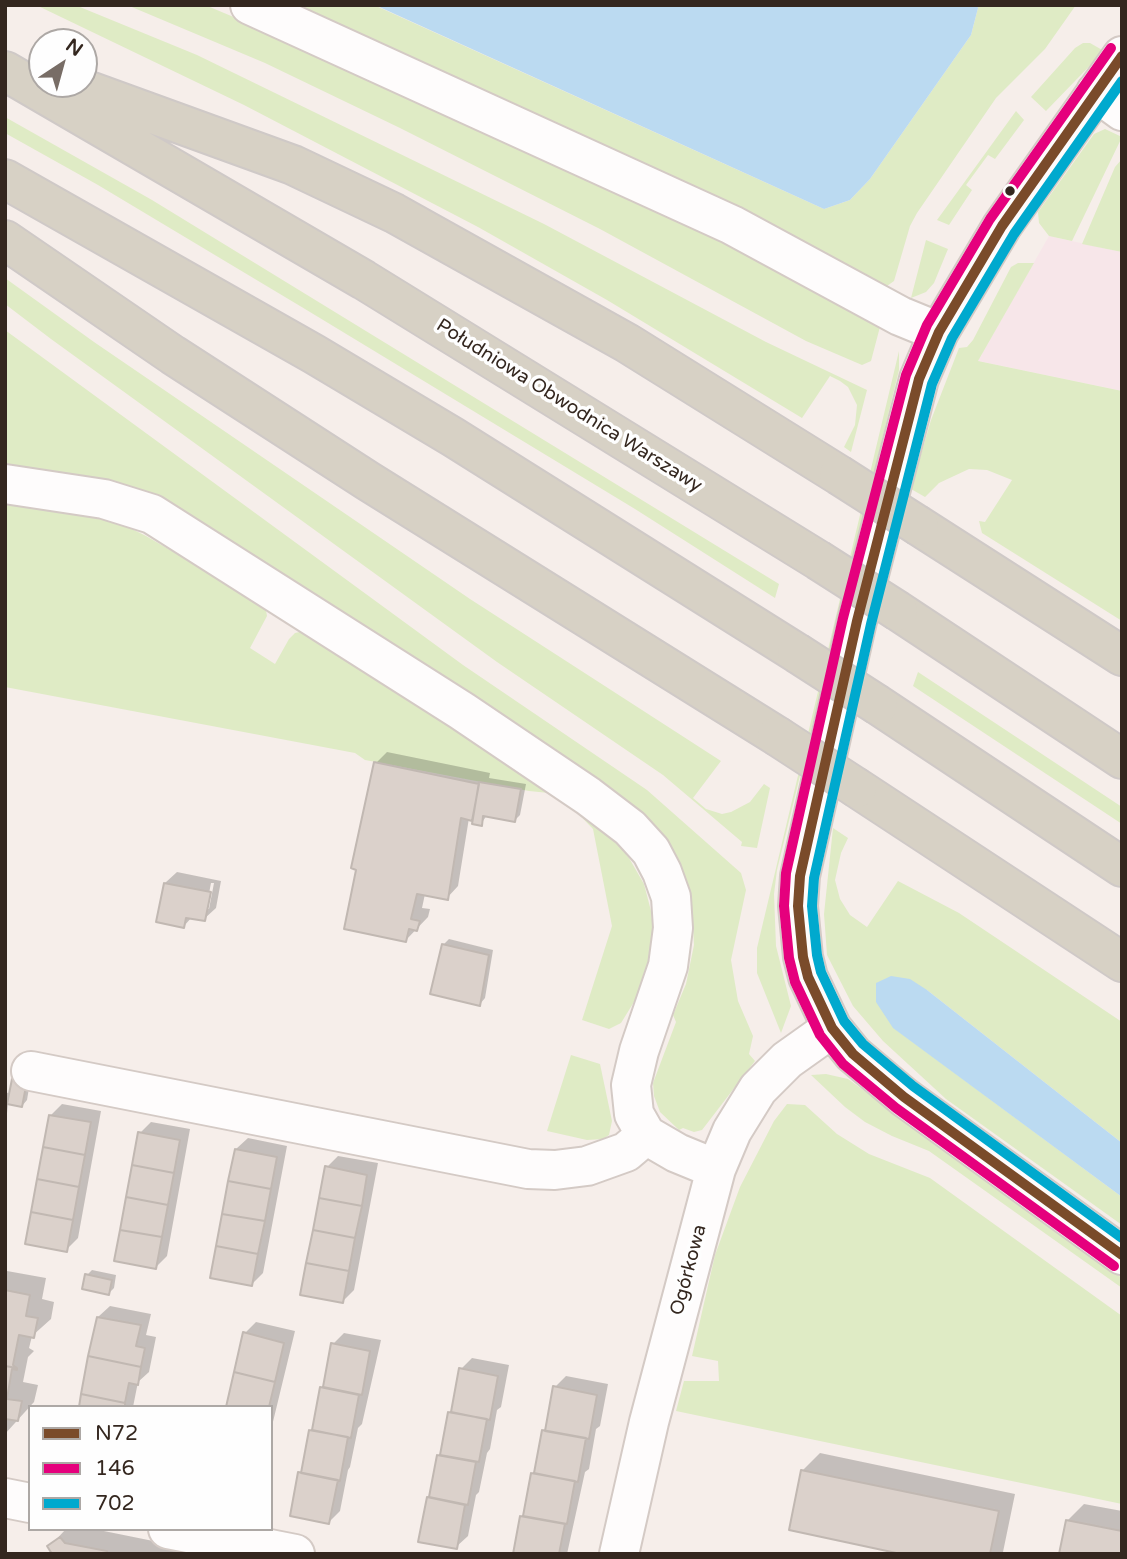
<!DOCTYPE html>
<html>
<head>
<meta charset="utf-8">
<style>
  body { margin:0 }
  #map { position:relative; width:1127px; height:1559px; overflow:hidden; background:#f6eeea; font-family:"Varela Round",sans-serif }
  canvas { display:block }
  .frame { position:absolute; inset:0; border:7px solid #34271f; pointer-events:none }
  .legend { position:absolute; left:28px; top:1405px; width:245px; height:126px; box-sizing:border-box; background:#fefefe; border:2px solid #ada8a5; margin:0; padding:9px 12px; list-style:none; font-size:21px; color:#34271f }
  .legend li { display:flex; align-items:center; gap:14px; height:35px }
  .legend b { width:35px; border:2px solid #ada8a5 }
  .north { position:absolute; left:28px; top:28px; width:70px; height:70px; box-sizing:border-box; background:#fefefe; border:2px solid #ada8a5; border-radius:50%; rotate:36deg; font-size:19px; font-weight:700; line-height:28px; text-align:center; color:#34271f }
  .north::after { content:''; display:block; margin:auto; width:24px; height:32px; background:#786d66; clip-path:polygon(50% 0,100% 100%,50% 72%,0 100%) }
</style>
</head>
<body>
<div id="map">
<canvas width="1127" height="1559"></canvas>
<div class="frame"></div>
<ul class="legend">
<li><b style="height:9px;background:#7a4b2a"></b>N72</li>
<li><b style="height:9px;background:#e5007d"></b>146</li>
<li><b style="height:9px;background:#00a9ce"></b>702</li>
</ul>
<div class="north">N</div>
</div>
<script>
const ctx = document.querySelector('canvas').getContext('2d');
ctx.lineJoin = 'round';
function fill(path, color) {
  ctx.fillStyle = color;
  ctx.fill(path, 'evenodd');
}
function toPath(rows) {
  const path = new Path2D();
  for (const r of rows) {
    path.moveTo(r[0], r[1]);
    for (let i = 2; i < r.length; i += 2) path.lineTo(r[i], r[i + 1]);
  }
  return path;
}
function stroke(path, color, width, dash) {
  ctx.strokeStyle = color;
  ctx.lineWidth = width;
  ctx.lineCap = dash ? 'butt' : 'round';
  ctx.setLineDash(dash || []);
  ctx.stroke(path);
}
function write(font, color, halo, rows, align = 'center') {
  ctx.font = font + ' "Varela Round",sans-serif';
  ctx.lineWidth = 7;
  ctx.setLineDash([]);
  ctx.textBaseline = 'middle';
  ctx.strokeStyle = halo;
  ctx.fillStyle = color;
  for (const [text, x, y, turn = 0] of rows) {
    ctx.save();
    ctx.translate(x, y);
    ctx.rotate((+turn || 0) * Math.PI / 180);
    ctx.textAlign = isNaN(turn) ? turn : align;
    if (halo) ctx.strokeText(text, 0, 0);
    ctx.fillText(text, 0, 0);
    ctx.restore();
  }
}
const commercial = toPath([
  [1049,236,1122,252,1122,391,978,361]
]);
const green = toPath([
  [36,5,75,5,197,55,544,224,766,342,867,390,851,452,844,447,855,425,857,405,848,387,840,381,830,376,802,418,607,300,478,227,244,105],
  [127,5,205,5,336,60,662,209,881,323,871,361,862,365,806,341,600,229,400,128,265,63],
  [293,5,374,5,824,209,850,200,870,179,971,35,978,8,977,5,1076,5,1045,49,996,98,917,213,910,226,894,281,887,286,779,228],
  [1083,43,1090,43,1104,51,1046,111,1031,97,1075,48],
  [1016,111,1024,120,995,159,988,155,966,185,972,190,949,225,937,220],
  [5,117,152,200,779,584,775,598,635,509,305,309,98,185,5,133],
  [1105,129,1122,137,1072,241,1049,236,1039,223,1038,212,1094,134],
  [1122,159,1122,252,1082,244,1115,167],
  [926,240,948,249,934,283,926,292,911,298],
  [1018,263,1034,263,978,361,1122,391,1122,621,982,533,979,521,985,522,1012,480,987,470,969,469,939,483,925,497,911,489,931,420,959,348,967,347,973,340,1011,267],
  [5,278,94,342,470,599,721,761,693,798,706,809,722,814,731,812,750,802,764,784,770,788,757,848,741,846,742,842,663,775,497,662,51,339,5,304],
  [5,330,463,665,647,790,741,873,746,890,731,960,738,1001,753,1036,749,1054,755,1061,702,1130,694,1132,683,1128,679,1130,660,1112,654,1096,653,1083,676,1022,673,1015,686,984,694,945,692,908,681,868,667,841,646,817,613,790,537,739,196,520,5,470],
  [899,351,899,370,777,870,774,894,776,946,791,1006,781,1033,757,973,757,948],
  [5,502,59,507,116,521,146,536,265,605,267,616,250,648,275,664,289,639,295,633,304,631,559,794,529,791,365,760,355,753,5,687],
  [918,672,1122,807,1122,824,913,686],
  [565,800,610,834,629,858,644,884,651,911,654,936,651,963,642,989,621,1023,609,1029,582,1020,612,926,593,829],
  [833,828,848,838,841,853,835,880,840,899,850,915,867,927,898,881,959,913,1122,1022,1122,1143,927,990,894,1028,1122,1197,1122,1225,946,1099,883,1041,853,1006,827,955,824,914],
  [571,1055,600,1064,612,1121,609,1135,603,1139,587,1140,547,1131],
  [826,1074,848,1079,1122,1278,1122,1288,929,1151,892,1136,865,1122,845,1107,811,1075],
  [787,1104,805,1105,837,1134,869,1154,930,1178,1122,1316,1122,1504,676,1411,684,1381,719,1381,718,1361,692,1356,715,1255,740,1187,774,1121]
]);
const water = toPath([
  [375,5,977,5,978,8,971,35,870,179,850,200,824,209],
  [891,976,910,979,927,990,1122,1143,1122,1197,893,1028,876,1002,876,983]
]);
const shadow = toPath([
  [387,752,490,773,489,778,526,784,520,815,515,820,487,815,481,824,469,818,458,886,447,898,425,894,422,908,430,909,428,917,406,940,376,763],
  [177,872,221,881,216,908,204,919,192,917,184,926,165,883],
  [211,883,214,883,209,909,206,909],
  [449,939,493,950,485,998,480,1004,443,945],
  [19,1074,31,1076,27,1100,22,1106,8,1103,5,1134,5,1092,11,1094,14,1079],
  [62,1104,101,1111,78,1238,66,1250,50,1116],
  [151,1122,190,1129,167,1256,155,1268,140,1133],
  [248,1138,287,1146,263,1273,252,1284,236,1149],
  [338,1156,378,1163,354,1290,343,1301,327,1167],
  [92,1270,116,1275,114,1288,109,1293,87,1275],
  [7,1271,46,1278,42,1299,54,1302,51,1319,32,1336,29,1348,34,1351,28,1357,23,1382,38,1385,34,1402,5,1434,5,1273],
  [110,1306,151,1314,146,1335,156,1337,149,1372,138,1382,133,1407,80,1407,98,1317],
  [256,1322,295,1331,271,1430,271,1407,227,1407,245,1333],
  [344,1333,381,1340,362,1424,358,1428,350,1467,348,1470,340,1511,329,1522,300,1473,303,1470,311,1431,314,1427,322,1388,325,1384,333,1344],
  [472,1358,509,1365,501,1407,497,1410,490,1449,487,1453,479,1492,476,1495,468,1536,456,1547,420,1540,461,1369],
  [566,1376,608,1384,600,1426,596,1429,589,1469,585,1472,567,1554,515,1554,522,1516,525,1513,555,1387],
  [820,1453,1015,1494,1003,1552,910,1554,803,1470],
  [1084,1504,1122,1511,1122,1554,1067,1521],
  [66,1529,94,1529,168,1544,181,1550,177,1554,53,1554,50,1546]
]);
const building = toPath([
  [374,762,479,784,472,821,461,818,448,900,417,894,411,919,420,921,417,931,409,929,406,942,344,929,356,870,351,868,374,762],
  [479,782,521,789,515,822,483,816,482,826,472,824,479,782],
  [164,883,211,892,205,921,186,918,184,928,156,922,164,883],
  [442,944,489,955,480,1006,430,994,442,944],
  [12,1079,27,1081,22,1107,7,1104,12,1079],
  [49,1115,91,1122,85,1155,43,1147,49,1115],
  [138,1132,180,1140,174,1173,132,1165,138,1132],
  [43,1147,85,1155,79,1187,37,1179,43,1147],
  [235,1149,277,1157,271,1189,228,1181,235,1149],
  [132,1165,174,1173,168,1205,126,1197,132,1165],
  [325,1166,367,1175,362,1206,319,1198,325,1166],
  [37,1179,79,1187,73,1220,31,1212,37,1179],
  [228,1181,271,1189,265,1221,222,1214,228,1181],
  [126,1197,168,1205,162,1237,120,1230,126,1197],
  [319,1198,362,1206,355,1238,313,1230,319,1198],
  [31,1212,73,1220,67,1252,25,1244,31,1212],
  [222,1214,265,1221,258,1254,216,1246,222,1214],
  [120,1230,162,1237,156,1269,114,1261,120,1230],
  [313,1230,355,1238,349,1271,306,1263,313,1230],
  [216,1246,258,1254,252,1286,210,1278,216,1246],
  [306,1263,349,1271,343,1303,300,1295,306,1263],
  [85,1274,112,1280,109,1295,82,1289,85,1274],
  [5,1290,30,1295,26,1316,38,1318,34,1338,19,1335,13,1365,17,1368,5,1366,5,1290],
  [97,1317,141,1325,136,1346,145,1348,141,1367,88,1356,97,1317],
  [243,1332,284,1343,275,1382,234,1372,243,1332],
  [331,1343,370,1351,362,1395,323,1387,331,1343],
  [88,1356,141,1367,138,1385,129,1383,125,1403,81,1394,88,1356],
  [5,1366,17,1368,17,1370,12,1369,7,1399,22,1401,18,1421,5,1419,5,1366],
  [459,1368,498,1376,490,1420,451,1412,459,1368],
  [234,1372,275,1382,269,1407,226,1407,234,1372],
  [553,1386,597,1395,589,1439,545,1431,553,1386],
  [320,1387,359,1395,351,1438,312,1430,320,1387],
  [81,1394,125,1403,125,1407,79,1407,81,1394],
  [448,1412,487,1419,479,1462,440,1455,448,1412],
  [309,1430,348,1437,340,1481,301,1473,309,1430],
  [542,1430,586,1438,578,1482,534,1473,542,1430],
  [437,1455,476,1462,468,1505,429,1497,437,1455],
  [801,1470,999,1511,990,1554,901,1554,789,1530,801,1470],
  [298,1472,338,1480,329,1524,290,1516,298,1472],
  [531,1473,575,1481,567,1524,523,1516,531,1473],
  [427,1497,465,1505,457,1549,418,1542,427,1497],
  [520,1516,565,1524,559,1554,513,1554,520,1516],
  [1066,1520,1122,1531,1122,1554,1059,1554,1066,1520],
  [60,1537,65,1543,107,1551,107,1554,52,1554,47,1546,60,1537]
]);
const minor = toPath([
  [250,5,732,225,900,316,939,332],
  [1122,56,1002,226,939,332,919,379,857,621,800,876,798,906,803,957,808,977,832,1028,853,1054,904,1097,1122,1255],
  [1096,92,1122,111],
  [5,484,104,499,152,514,462,711,588,796,630,828,651,851,662,872,671,897,673,928,668,966,639,1051,631,1085,634,1114,646,1135,677,1153,716,1169],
  [31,1071,528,1169,555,1170,587,1166,626,1152,646,1135],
  [5,1498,30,1503],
  [168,1529,295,1554],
  [619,1554,649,1422,716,1169,732,1131,758,1089,787,1060,832,1028]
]);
const highway = toPath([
  [5,71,364,280,818,560],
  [70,84,293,165,394,213,627,343,839,475],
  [5,179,314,354,453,437,797,653],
  [5,240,173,355,368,481,777,736],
  [919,526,1122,656],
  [898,611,1122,759],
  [878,705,1122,867],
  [857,788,1122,962]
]);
const highwayBridge = toPath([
  [839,475,919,526],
  [818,560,898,611],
  [797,653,878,705],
  [777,736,857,788]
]);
const bus1 = toPath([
  [1122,56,1002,226,939,332,919,379,857,621,800,876,798,906,803,957,808,977,832,1028,853,1054,904,1097,1122,1255]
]);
const bus2 = toPath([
  [1111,48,990,219,927,325,906,375,843,618,786,873,784,906,789,958,795,982,820,1035,843,1064,896,1108,1114,1266]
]);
const bus3 = toPath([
  [1122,81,1014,234,952,338,932,384,871,624,814,878,812,906,817,955,821,972,844,1021,863,1044,913,1086,1122,1238]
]);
const markers = [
  [1010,191,6,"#34271f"]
];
const streetNames = [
  ["Południowa Obwodnica Warszawy",569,406,32],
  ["Ogórkowa",689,1270,-75]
];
fill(commercial, '#f7e6e9');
fill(green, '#dfebc5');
fill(water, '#bbdaf1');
fill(shadow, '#0003');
fill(building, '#dbd1cb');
stroke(building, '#c1b8b2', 2);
stroke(minor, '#d4cac5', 42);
stroke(highway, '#cfc9c7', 42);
stroke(minor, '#fefcfc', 38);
stroke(highway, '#d7d1c5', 38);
stroke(highwayBridge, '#cfc9c7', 42, []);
stroke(highwayBridge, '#d7d1c5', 38);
stroke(bus1, '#7a4b2a', 10);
stroke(bus2, '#e5007d', 10);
stroke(bus3, '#00a9ce', 10);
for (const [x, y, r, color] of markers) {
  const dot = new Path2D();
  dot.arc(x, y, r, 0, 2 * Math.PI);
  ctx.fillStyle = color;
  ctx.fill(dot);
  stroke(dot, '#fefefe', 2.5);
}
write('19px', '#34271f', '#fefefe', streetNames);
</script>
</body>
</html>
